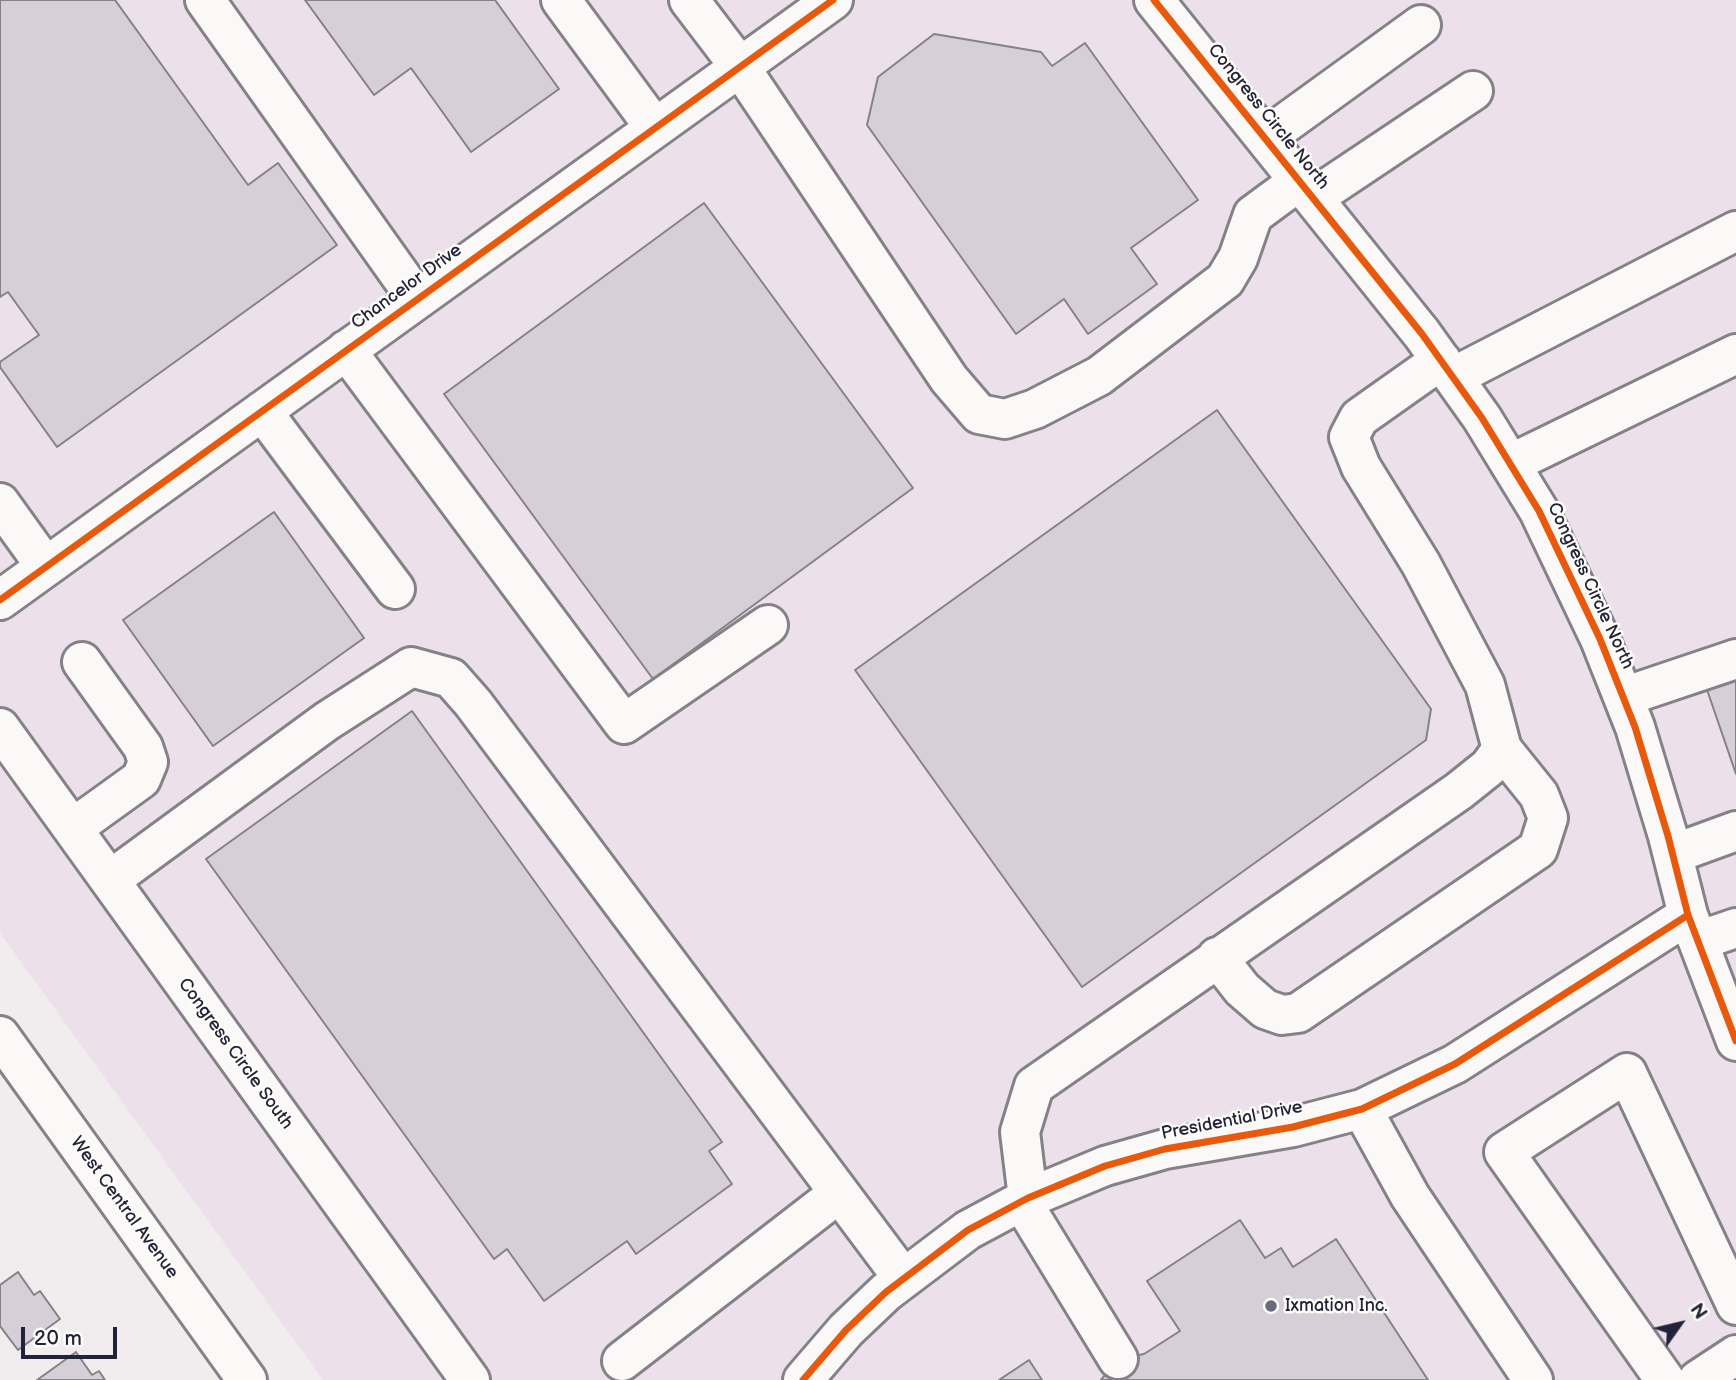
<!DOCTYPE html>
<html>
<head>
<meta charset="utf-8">
<style>
  body { margin:0 }
  #map { position:relative; width:1736px; height:1380px; overflow:hidden; background:#f1edef; font-family:"Balsamiq Sans",sans-serif }
  canvas { display:block }
  .north { position:absolute; left:1645px; top:1289px; width:70px; height:70px; -webkit-text-stroke:5px #fdfcf7; paint-order:stroke; rotate:56deg; font-size:19px; font-weight:700; line-height:28px; text-align:center; color:#22223b }
  .north::after { content:''; display:block; margin:auto; width:24px; height:32px; background:#22223b; clip-path:polygon(50% 0,100% 100%,50% 72%,0 100%) }
  .scale { position:absolute; left:21px; top:1327px; width:96px; height:32px; box-sizing:border-box; border:4px solid #22223b; border-top:0; padding-left:9px; font-size:21px; line-height:24px; white-space:nowrap; color:#22223b; -webkit-text-stroke:5px #fdfcf7; paint-order:stroke }
</style>
</head>
<body>
<div id="map">
<canvas width="1736" height="1380"></canvas>
<div class="north">N</div>
<div class="scale">20 m</div>
</div>
<script>
const ctx = document.querySelector('canvas').getContext('2d');
ctx.lineJoin = 'round';
function fill(path, color) {
  ctx.fillStyle = color;
  ctx.fill(path, 'evenodd');
}
function toPath(rows) {
  const path = new Path2D();
  for (const r of rows) {
    path.moveTo(r[0], r[1]);
    for (let i = 2; i < r.length; i += 2) path.lineTo(r[i], r[i + 1]);
  }
  return path;
}
function stroke(path, color, width, dash) {
  ctx.strokeStyle = color;
  ctx.lineWidth = width;
  ctx.lineCap = dash ? 'butt' : 'round';
  ctx.setLineDash(dash || []);
  ctx.stroke(path);
}
function write(font, color, halo, rows, align = 'center') {
  ctx.font = font + ' "Balsamiq Sans",sans-serif';
  ctx.lineWidth = 5;
  ctx.setLineDash([]);
  ctx.textBaseline = 'middle';
  ctx.strokeStyle = halo;
  ctx.fillStyle = color;
  for (const [text, x, y, turn = 0] of rows) {
    ctx.save();
    ctx.translate(x, y);
    ctx.rotate((+turn || 0) * Math.PI / 180);
    ctx.textAlign = isNaN(turn) ? turn : align;
    if (halo) ctx.strokeText(text, 0, 0);
    ctx.fillText(text, 0, 0);
    ctx.restore();
  }
}
const built = toPath([
  [0,0,1736,0,1736,1380,323,1380,0,933]
]);
const building = toPath([
  [0,0,115,0,248,185,278,163,337,245,57,447,0,367,0,362,39,335,8,292,0,297,0,0],
  [305,0,495,0,559,89,471,152,411,68,374,95,305,0],
  [934,34,1041,52,1052,66,1085,43,1198,200,1131,248,1157,284,1088,334,1064,299,1016,334,867,125,878,77,934,34],
  [704,203,913,488,653,679,444,394,704,203],
  [1217,410,1431,709,1426,740,1082,987,855,670,1217,410],
  [274,512,364,638,213,746,123,620,274,512],
  [1736,670,1736,774,1704,681,1736,670],
  [412,711,722,1142,709,1151,732,1184,636,1254,627,1241,544,1301,507,1249,494,1259,206,859,412,711],
  [1240,1220,1265,1258,1281,1248,1293,1267,1336,1239,1428,1380,1101,1380,1118,1359,1144,1354,1180,1331,1147,1281,1240,1220],
  [18,1272,34,1295,40,1291,60,1319,18,1350,0,1326,0,1285,18,1272],
  [76,1352,92,1375,99,1371,105,1380,37,1380,76,1352],
  [1029,1360,1042,1380,999,1380,1029,1360]
]);
const minor = toPath([
  [205,0,417,299],
  [561,0,655,128],
  [689,0,740,67,949,379,979,414,1005,419,1035,409,1099,376,1225,280,1238,258,1253,215,1299,181],
  [1154,0,1422,334,1482,418,1539,511,1600,639,1635,727,1668,836,1688,915,1736,1041],
  [1265,138,1421,25],
  [1313,198,1473,91],
  [346,350,624,724,768,625],
  [1453,377,1736,231],
  [262,411,395,589],
  [1510,464,1736,354],
  [0,503,46,567],
  [0,600,833,0],
  [1623,697,1736,659],
  [0,728,470,1380],
  [73,828,141,779,148,762,143,747,82,662],
  [1673,854,1736,831],
  [110,880,327,721,411,667,451,678,473,703,903,1278],
  [1698,941,1736,928],
  [1217,957,1242,989,1265,1009,1282,1015,1298,1013,1538,849,1548,818,1539,795,1502,749],
  [0,1036,247,1380],
  [1362,1109,1410,1196,1533,1380],
  [1028,1198,1020,1132,1034,1086,1459,791,1489,767,1502,749,1485,685,1421,564,1361,467,1349,437,1359,418,1441,360],
  [1022,1202,1118,1359],
  [622,1361,839,1193],
  [803,1380,846,1330,886,1292,968,1230,1028,1198,1105,1166,1165,1149,1293,1127,1362,1109,1455,1064,1688,915],
  [1665,1380,1504,1152,1627,1073,1736,1305],
  [1698,1380,1736,1355]
]);
const cycleway = toPath([
  [1154,0,1422,334,1482,418,1539,511,1600,639,1635,727,1668,836,1688,915,1736,1041],
  [0,600,833,0],
  [803,1380,846,1330,886,1292,968,1230,1028,1198,1105,1166,1165,1149,1293,1127,1362,1109,1455,1064,1688,915]
]);
const markers = [
  [1271,1306,7,"#6a697a"]
];
const streetNames = [
  ["Congress Circle North",1268,117,51],
  ["Chancelor Drive",407,287,-36],
  ["Congress Circle North",1590,586,65],
  ["Congress Circle South",235,1054,54],
  ["Presidential Drive",1232,1121,-11],
  ["West Central Avenue",124,1208,54]
];
const poiNames = [
  ["Ixmation Inc.",1285,1306]
];
fill(built, '#ece1eb');
fill(building, '#d7cfd7');
stroke(building, '#848288', 2);
stroke(minor, '#848288', 44);
stroke(minor, '#faf9f8', 38);
stroke(cycleway, '#e8590c', 7);
for (const [x, y, r, color] of markers) {
  const dot = new Path2D();
  dot.arc(x, y, r, 0, 2 * Math.PI);
  ctx.fillStyle = color;
  ctx.fill(dot);
  stroke(dot, '#fdfcf7', 2.5);
}
write('18px', '#22223b', '#fdfcf7', streetNames);
write('18px', '#22223b', '#fdfcf7', poiNames, 'left');
</script>
</body>
</html>
